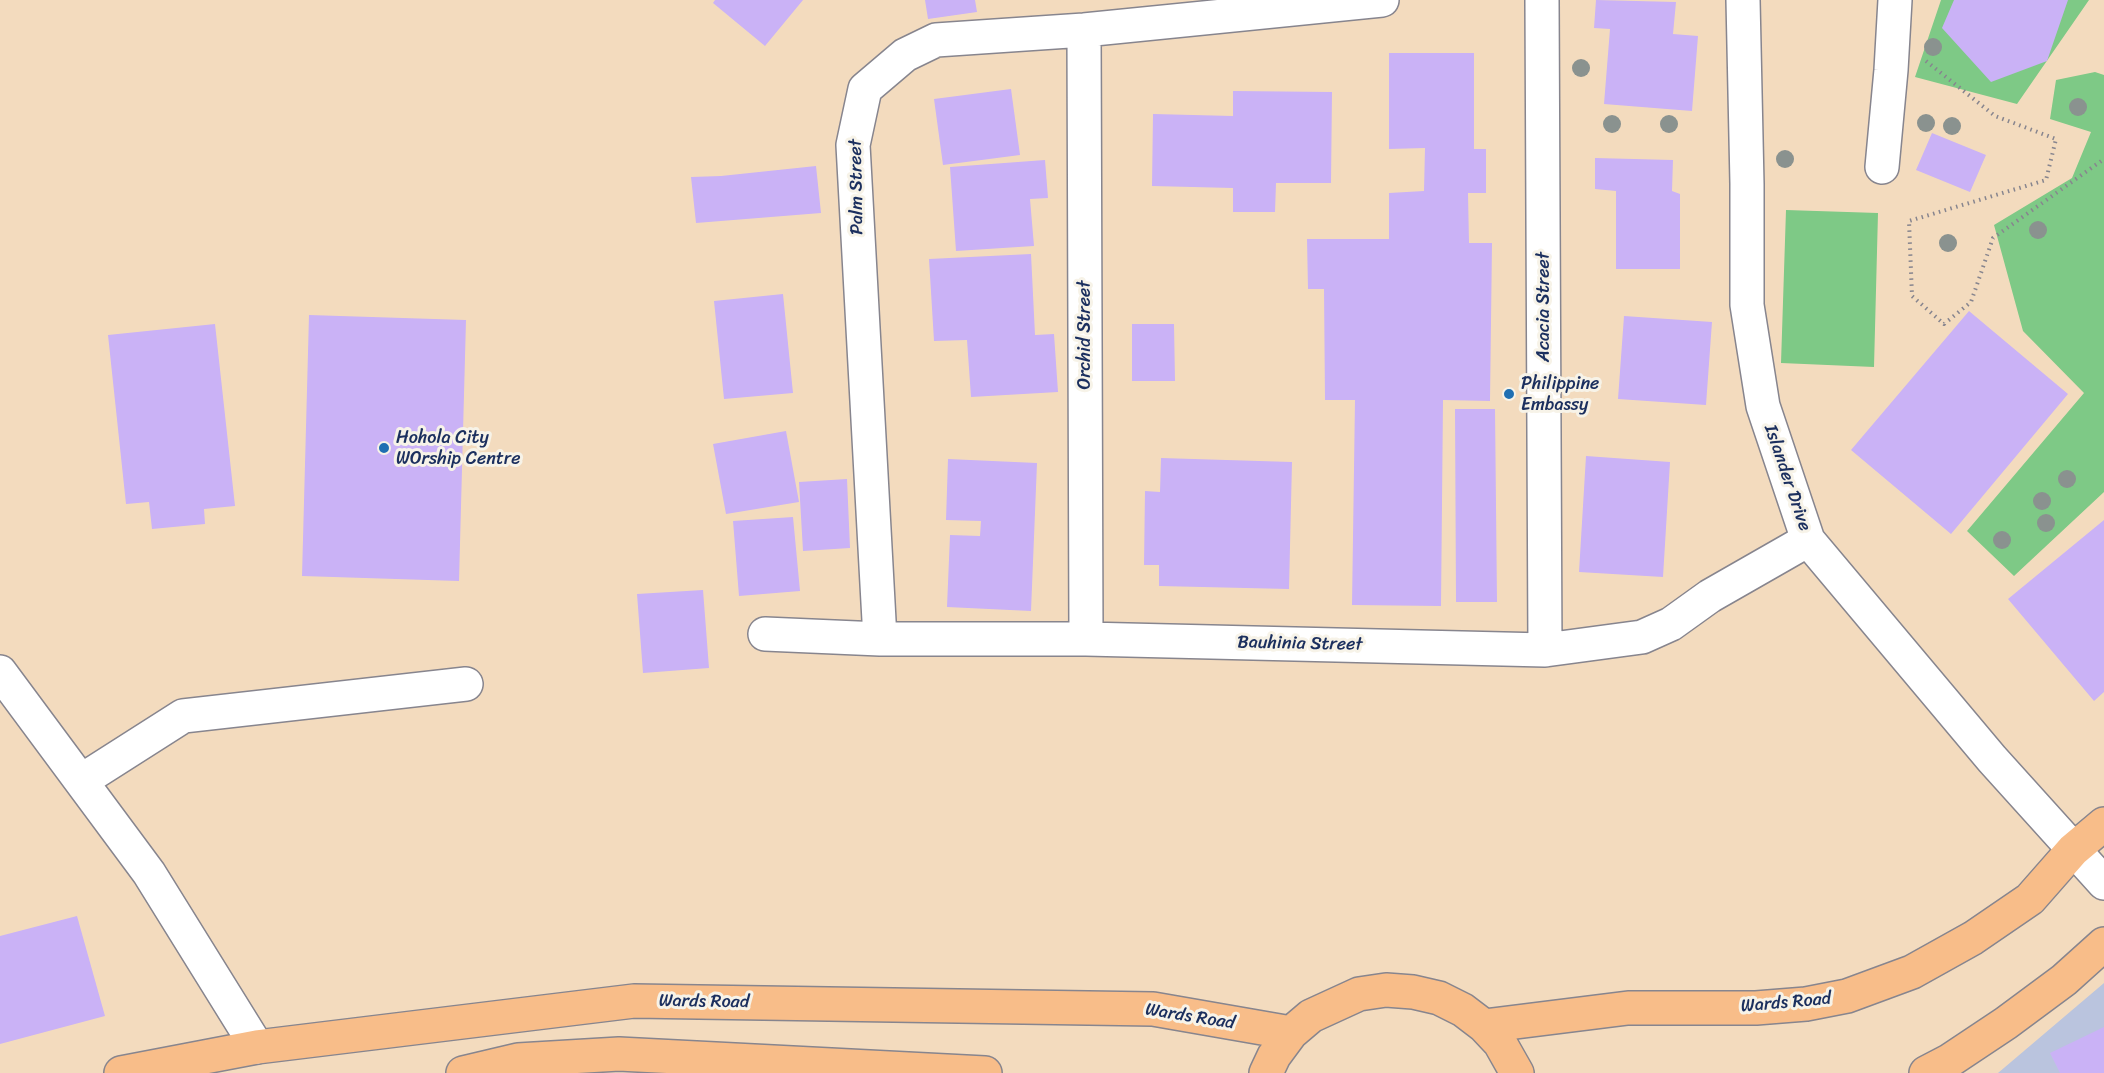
<!DOCTYPE html>
<html>
<head>
<meta charset="utf-8">
<style>
  body { margin:0 }
  canvas { display:block; background:#f3dbbe }
</style>
</head>
<body>
<canvas width="2104" height="1073"></canvas>
<script>
const ctx = document.querySelector('canvas').getContext('2d');
ctx.lineJoin = 'round';
function fill(path, color) {
  ctx.fillStyle = color;
  ctx.fill(path, 'evenodd');
}
function toPath(rows) {
  const path = new Path2D();
  for (const r of rows) {
    path.moveTo(r[0], r[1]);
    for (let i = 2; i < r.length; i += 2) path.lineTo(r[i], r[i + 1]);
  }
  return path;
}
function stroke(path, color, width, dash) {
  ctx.strokeStyle = color;
  ctx.lineWidth = width;
  ctx.lineCap = dash ? 'butt' : 'round';
  ctx.setLineDash(dash || []);
  ctx.stroke(path);
}
function write(font, color, halo, rows, align = 'center') {
  ctx.font = font + ' Sriracha,sans-serif';
  ctx.lineWidth = 6;
  ctx.setLineDash([]);
  ctx.textBaseline = 'middle';
  ctx.strokeStyle = halo;
  ctx.fillStyle = color;
  for (const [text, x, y, turn = 0] of rows) {
    ctx.save();
    ctx.translate(x, y);
    ctx.rotate((+turn || 0) * Math.PI / 180);
    ctx.textAlign = isNaN(turn) ? turn : align;
    if (halo) ctx.strokeText(text, 0, 0);
    ctx.fillText(text, 0, 0);
    ctx.restore();
  }
}
const industrial = toPath([
  [2104,983,2104,1073,1998,1073]
]);
const green = toPath([
  [1941,0,2089,0,2017,104,1915,77],
  [2095,72,2104,75,2104,492,2014,576,1967,531,2084,393,2023,331,1994,225,2072,178,2091,132,2050,119,2056,80],
  [1786,210,1878,213,1874,367,1781,363]
]);
const building = toPath([
  [715,0,803,0,765,46,713,3],
  [925,0,975,0,977,12,928,19],
  [1596,0,1676,2,1673,34,1698,36,1692,111,1604,104,1610,29,1594,28],
  [1954,0,2068,0,2047,61,1991,82,1942,28],
  [1389,53,1474,53,1474,149,1486,149,1486,193,1468,193,1469,243,1492,243,1490,401,1443,400,1441,606,1352,605,1355,400,1325,400,1324,289,1308,289,1307,239,1389,239,1389,193,1424,191,1425,148,1389,149],
  [1011,89,1020,155,943,165,934,99],
  [1233,91,1332,92,1331,183,1276,183,1275,212,1233,212,1233,188,1152,186,1153,114,1233,116],
  [1932,133,1986,155,1970,192,1916,170],
  [1595,158,1673,160,1672,191,1680,194,1680,269,1616,269,1616,191,1595,189],
  [1045,160,1048,198,1030,199,1034,246,956,251,950,167],
  [816,166,821,213,696,223,691,177,721,176],
  [1031,254,1035,335,1054,334,1058,392,971,397,967,340,934,341,929,259],
  [783,294,793,393,724,399,714,301],
  [1969,311,2068,394,1951,534,1851,450],
  [309,315,466,320,459,581,302,576],
  [1624,316,1712,322,1706,405,1618,399],
  [215,324,235,506,204,509,205,524,152,529,149,502,126,504,108,335],
  [1132,324,1174,324,1175,381,1132,381],
  [1455,409,1495,409,1497,602,1456,602],
  [786,431,799,502,726,514,713,444],
  [1586,456,1670,462,1663,577,1579,572],
  [1161,458,1292,462,1289,589,1159,586,1159,565,1144,565,1145,491,1160,492],
  [948,459,1037,463,1031,611,947,607,950,535,980,536,981,521,946,520],
  [847,479,850,548,803,551,799,482],
  [793,517,800,591,739,596,733,521],
  [2104,520,2104,692,2094,701,2008,599],
  [703,590,709,668,643,673,637,594],
  [77,916,105,1016,0,1044,0,936],
  [2104,1027,2104,1073,2060,1073,2050,1053]
]);
const path = toPath([
  [1926,61,1995,116,2056,139,2046,180,1909,221,1912,296,1944,324,1971,302,1993,238,2104,159]
]);
const minor = toPath([
  [1542,0,1545,650],
  [1743,0,1747,184,1747,305,1763,406,1808,540,1992,759,2104,883],
  [1084,30,1086,639],
  [1882,167,1891,70,1895,0],
  [765,634,880,639,1086,639,1545,650,1642,637,1671,624,1710,596,1808,540],
  [880,639,853,145,865,89,905,55,936,40,1084,30,1382,0],
  [0,672,149,873,257,1047],
  [81,781,183,716,466,684]
]);
const major = toPath([
  [1484,1026,1628,1008,1756,1008,1806,1004,1847,996,1912,972,1973,938,2030,899,2073,850,2104,824],
  [121,1073,257,1047,634,1001,1153,1009,1291,1033],
  [463,1073,518,1060,619,1054,985,1073],
  [1266,1073,1274,1056,1291,1033,1311,1016,1359,994,1386,990,1413,992,1439,998,1463,1010,1484,1026,1500,1043,1517,1073],
  [1926,1073,1949,1061,2006,1023,2064,980,2104,944]
]);
const trees = [
  [1933,47],
  [1581,68],
  [2078,107],
  [1926,123],
  [1612,124],
  [1669,124],
  [1952,126],
  [1785,159],
  [2038,230],
  [1948,243],
  [2067,479],
  [2042,501],
  [2046,523],
  [2002,540]
];
const markers = [
  [1509,394,6,"#1f6fb2"],
  [384,448,6,"#1f6fb2"]
];
const streetNames = [
  ["Palm Street",857,187,-91],
  ["Acacia Street",1544,307,-90],
  ["Orchid Street",1085,335,-90],
  ["Islander Drive",1787,478,71],
  ["Bauhinia Street",1300,644,1],
  ["Wards Road",704,1002,1],
  ["Wards Road",1786,1003,-5],
  ["Wards Road",1190,1017,9]
];
const poiNames = [
  ["Philippine",1521,384],
  ["Embassy",1521,405],
  ["Hohola City",396,438],
  ["WOrship Centre",396,459]
];
fill(industrial, '#bac4de');
fill(green, '#7ec986');
fill(building, '#cab2f6');
stroke(minor, '#87858e', 36);
stroke(major, '#87858e', 36);
stroke(path, '#87858e', 4, [1.5, 4.5]);
stroke(minor, '#fff', 33);
stroke(major, '#f8bd89', 33);
ctx.fillStyle = '#8a928f';
for (const [x, y] of trees) {
  ctx.beginPath();
  ctx.arc(x, y, 9, 0, 2 * Math.PI);
  ctx.fill();
}
for (const [x, y, r, color] of markers) {
  const dot = new Path2D();
  dot.arc(x, y, r, 0, 2 * Math.PI);
  ctx.fillStyle = color;
  ctx.fill(dot);
  stroke(dot, '#f7f3e8', 2);
}
write('18px', '#1b2f5e', '#f7f3e8', streetNames);
write('18px', '#1b2f5e', '#f7f3e8', poiNames, 'left');
</script>
</body>
</html>
